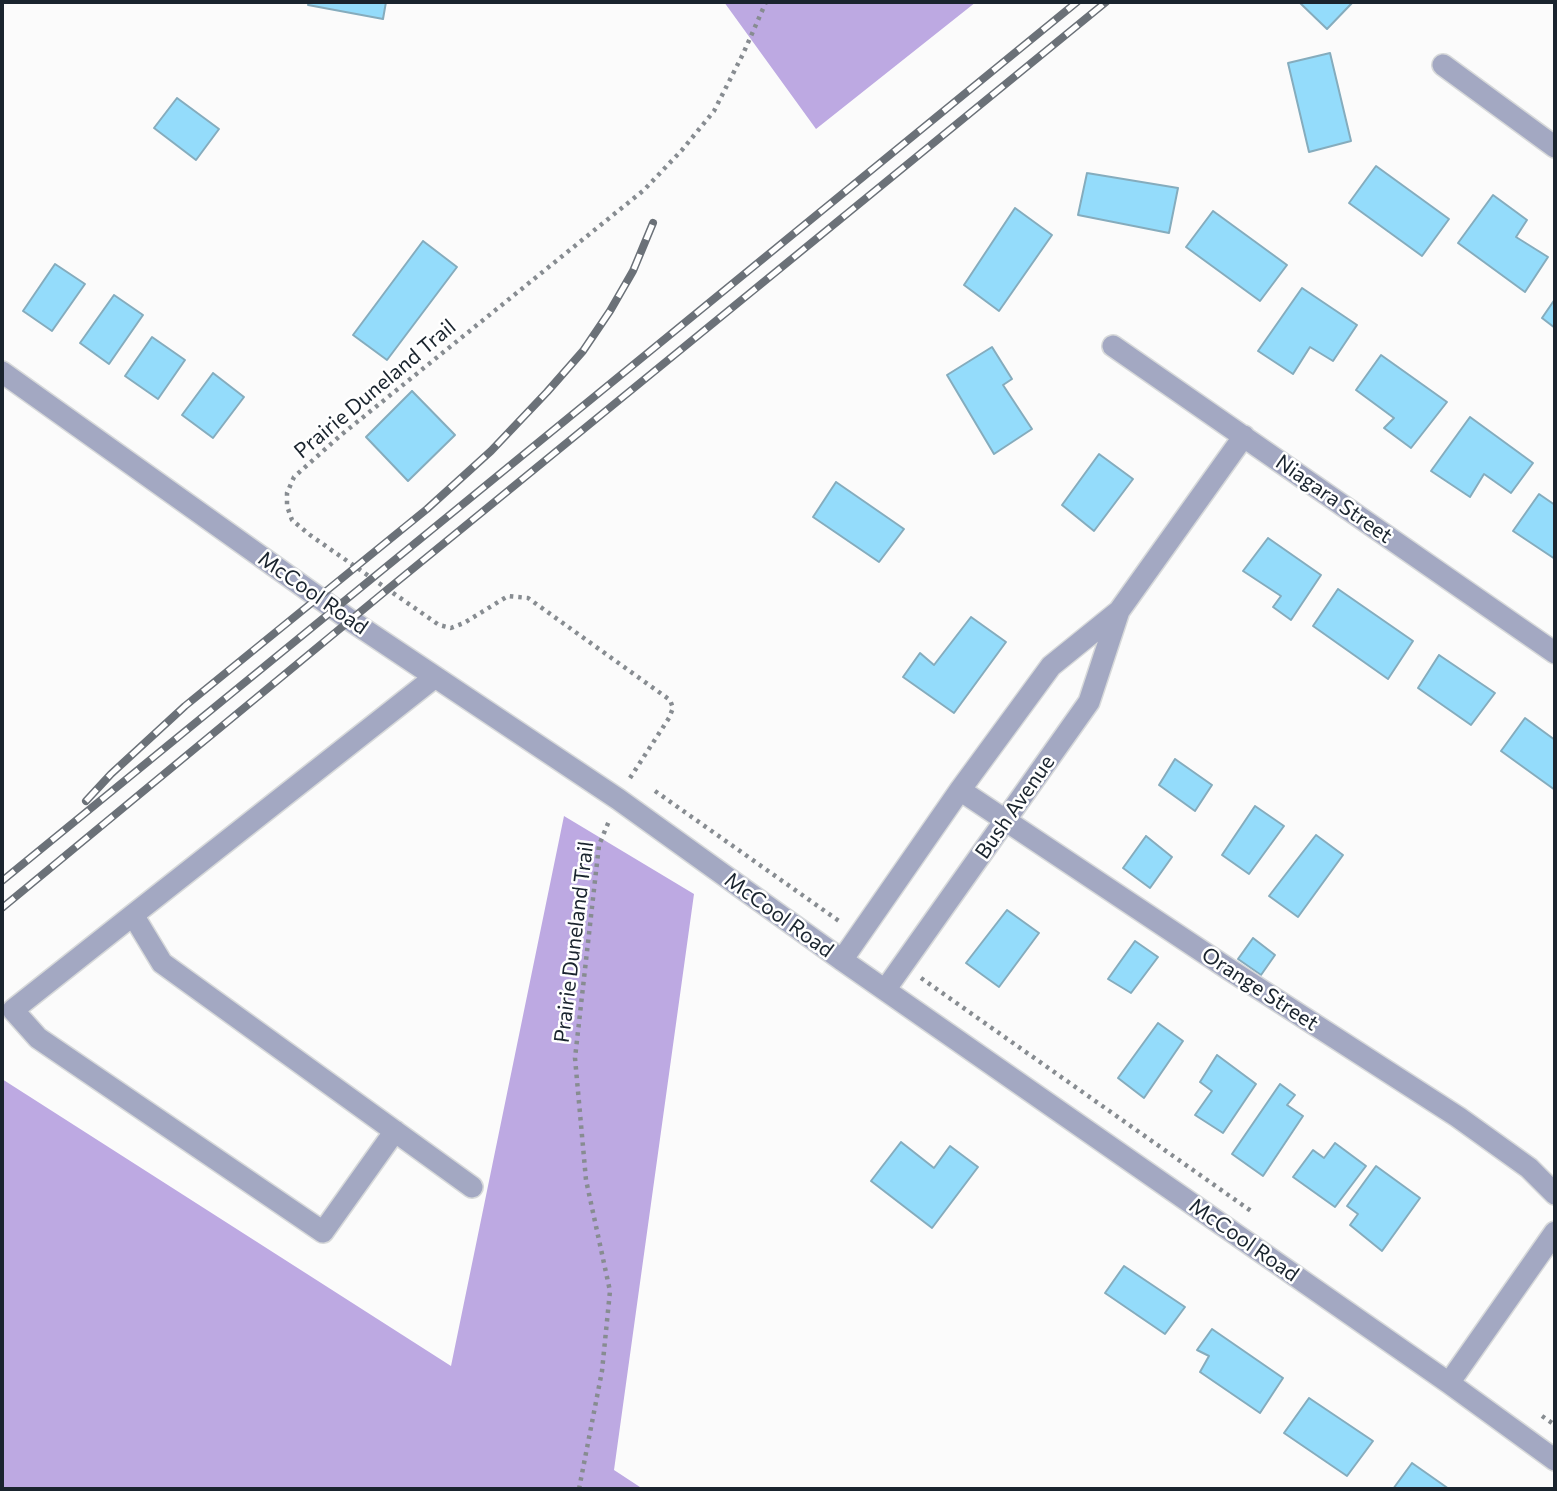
<!DOCTYPE html>
<html>
<head>
<meta charset="utf-8">
<style>
  body { margin:0 }
  #map { position:relative; width:1557px; height:1491px; overflow:hidden; background:#fbfbfb; font-family:Commissioner,sans-serif }
  canvas { display:block }
  .frame { position:absolute; inset:0; border:4px solid #1a242e; pointer-events:none }
</style>
</head>
<body>
<div id="map">
<canvas width="1557" height="1491"></canvas>
<div class="frame"></div>
</div>
<script>
const ctx = document.querySelector('canvas').getContext('2d');
ctx.lineJoin = 'round';
function fill(path, color) {
  ctx.fillStyle = color;
  ctx.fill(path, 'evenodd');
}
function toPath(rows) {
  const path = new Path2D();
  for (const r of rows) {
    path.moveTo(r[0], r[1]);
    for (let i = 2; i < r.length; i += 2) path.lineTo(r[i], r[i + 1]);
  }
  return path;
}
function stroke(path, color, width, dash) {
  ctx.strokeStyle = color;
  ctx.lineWidth = width;
  ctx.lineCap = dash ? 'butt' : 'round';
  ctx.setLineDash(dash || []);
  ctx.stroke(path);
}
function write(font, color, halo, rows, align = 'center') {
  ctx.font = font + ' Commissioner,sans-serif';
  ctx.lineWidth = 5;
  ctx.setLineDash([]);
  ctx.textBaseline = 'middle';
  ctx.strokeStyle = halo;
  ctx.fillStyle = color;
  for (const [text, x, y, turn = 0] of rows) {
    ctx.save();
    ctx.translate(x, y);
    ctx.rotate((+turn || 0) * Math.PI / 180);
    ctx.textAlign = isNaN(turn) ? turn : align;
    if (halo) ctx.strokeText(text, 0, 0);
    ctx.fillText(text, 0, 0);
    ctx.restore();
  }
}
const forest = toPath([
  [724,2,976,2,816,129],
  [564,816,694,894,614,1470,643,1489,2,1489,2,1079,451,1366]
]);
const building = toPath([
  [309,2,386,2,383,19,308,5,309,2],
  [1299,2,1353,2,1327,29,1299,2],
  [1330,53,1351,141,1309,152,1288,63,1330,53],
  [177,98,219,129,196,160,154,128,177,98],
  [1376,166,1449,219,1422,256,1349,203,1376,166],
  [1087,173,1178,188,1169,233,1078,215,1087,173],
  [1493,195,1527,220,1516,237,1548,257,1525,292,1458,243,1493,195],
  [1015,208,1052,235,999,311,964,285,1015,208],
  [1213,211,1287,265,1260,301,1186,247,1213,211],
  [423,241,457,267,387,360,353,335,423,241],
  [55,264,85,284,52,331,23,311,55,264],
  [1302,288,1357,325,1333,361,1310,347,1293,374,1258,351,1302,288],
  [114,295,143,315,109,364,80,343,114,295],
  [1555,299,1555,328,1542,318,1555,299],
  [152,337,185,360,158,399,125,376,152,337],
  [992,347,1012,379,1003,385,1032,429,994,454,947,375,992,347],
  [1381,355,1447,402,1411,448,1384,428,1394,418,1356,390,1381,355],
  [213,373,244,397,213,438,182,415,213,373],
  [412,391,455,435,408,481,366,437,412,391],
  [1470,417,1533,463,1511,493,1484,474,1470,497,1431,471,1470,417],
  [1099,454,1133,479,1094,531,1062,505,1099,454],
  [836,482,904,529,879,562,813,517,836,482],
  [1539,494,1555,505,1555,559,1513,531,1539,494],
  [1268,538,1321,575,1291,620,1273,607,1281,596,1243,571,1268,538],
  [1338,589,1413,641,1388,679,1313,626,1338,589],
  [971,617,1006,642,954,713,903,677,920,653,934,665,971,617],
  [1439,655,1495,693,1471,725,1418,688,1439,655],
  [1525,718,1555,740,1555,790,1501,751,1525,718],
  [1175,759,1212,785,1195,811,1159,785,1175,759],
  [1255,806,1284,826,1249,874,1222,855,1255,806],
  [1316,835,1343,855,1298,917,1269,896,1316,835],
  [1146,836,1172,857,1150,888,1123,868,1146,836],
  [1007,910,1039,933,999,987,966,963,1007,910],
  [1253,938,1275,955,1261,975,1238,959,1253,938],
  [1135,941,1158,957,1131,993,1108,979,1135,941],
  [1158,1023,1183,1041,1144,1098,1118,1078,1158,1023],
  [1217,1055,1256,1084,1223,1133,1195,1115,1212,1091,1200,1082,1217,1055],
  [1280,1084,1295,1095,1287,1105,1303,1116,1263,1176,1232,1154,1280,1084],
  [901,1142,934,1168,950,1146,978,1167,932,1228,871,1181,901,1142],
  [1335,1143,1366,1166,1335,1207,1293,1177,1313,1150,1324,1158,1335,1143],
  [1376,1166,1420,1198,1382,1251,1350,1225,1358,1214,1347,1206,1376,1166],
  [1124,1266,1185,1307,1165,1334,1105,1293,1124,1266],
  [1212,1329,1283,1378,1260,1413,1200,1372,1209,1356,1197,1350,1212,1329],
  [1309,1398,1373,1441,1347,1476,1284,1433,1309,1398],
  [1412,1463,1449,1489,1393,1489,1412,1463]
]);
const path = toPath([
  [630,778,669,718,673,708,670,700,528,598,508,596,464,623,451,628,439,625,310,535,292,520,287,506,287,493,294,477,341,435,644,190,682,150,714,111,743,54,766,2],
  [655,791,839,921],
  [921,978,1251,1211],
  [1542,1416,1555,1425],
  [579,1489,602,1371,610,1291,586,1180,575,1058,599,845,609,821]
]);
const minor = toPath([
  [1443,65,1555,147],
  [1113,346,1555,653],
  [2,372,350,620,618,799,842,960,1449,1383,1555,1460],
  [435,677,133,915,162,963,472,1187],
  [960,790,1230,970,1458,1117,1529,1168,1555,1194],
  [133,915,13,1010,38,1038,323,1232,395,1131],
  [842,960,960,790,1051,666,1119,611,1244,436],
  [885,990,1089,702,1119,611],
  [1449,1383,1555,1232]
]);
const rail = toPath([
  [86,801,111,774,185,706,427,509,491,451,547,392,583,351,610,311,633,271,653,223],
  [2,881,1077,2],
  [2,908,388,589,1106,2]
]);
const streetNames = [
  ["Prairie Duneland Trail",375,389,-40],
  ["Niagara Street",1334,499,35],
  ["McCool Road",313,593,35],
  ["Bush Avenue",1015,807,-55],
  ["McCool Road",779,915,36],
  ["Prairie Duneland Trail",574,942,-83],
  ["Orange Street",1260,989,33],
  ["McCool Road",1244,1240,35]
];
fill(forest, '#bda9e2');
fill(building, '#94dcfb');
stroke(building, '#85acbd', 2);
stroke(minor, '#d7d9da', 24);
stroke(path, '#878c91', 4.5, [3.5, 5]);
stroke(minor, '#a3a8c2', 21);
stroke(rail, '#6b7178', 8);
stroke(rail, '#fff', 5, [16]);
write('21px', '#1a242e', '#fff', streetNames);
</script>
</body>
</html>
